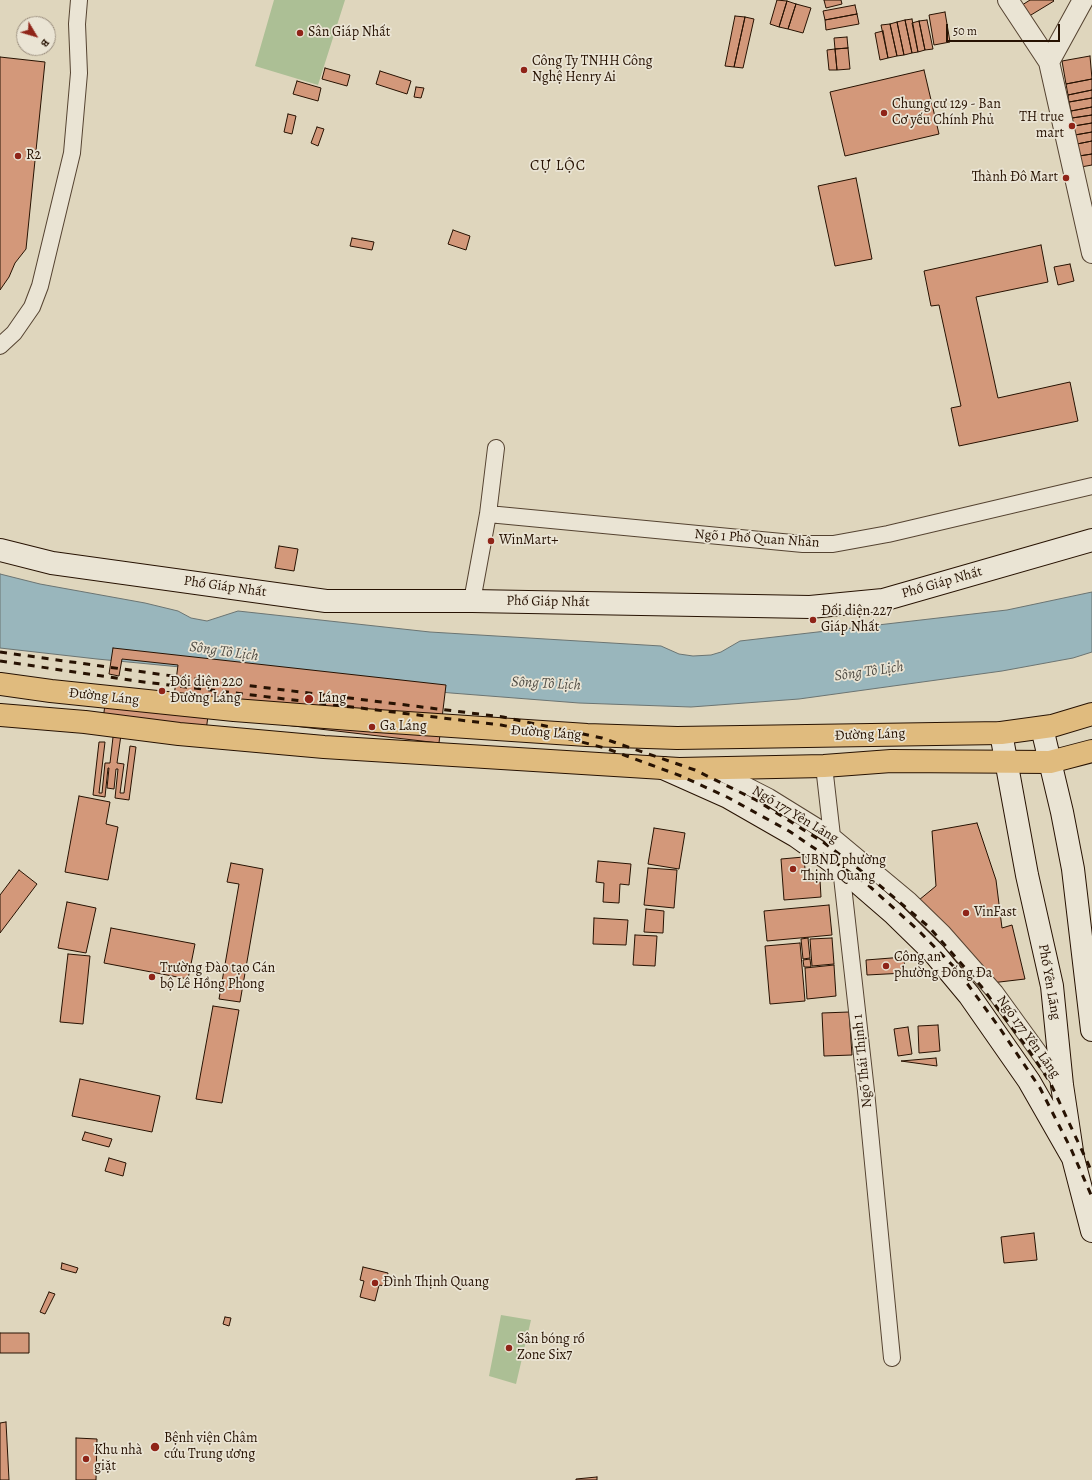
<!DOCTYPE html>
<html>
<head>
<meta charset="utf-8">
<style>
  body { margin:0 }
  #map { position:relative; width:1092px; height:1480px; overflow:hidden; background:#dfd6bd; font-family:Alegreya,serif }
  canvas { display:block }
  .north { position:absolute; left:16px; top:16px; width:40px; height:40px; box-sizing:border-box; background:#eae4d4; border:1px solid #9c9080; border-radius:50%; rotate:128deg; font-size:11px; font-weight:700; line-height:16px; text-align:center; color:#271202 }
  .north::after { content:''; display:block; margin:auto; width:14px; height:18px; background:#8f2418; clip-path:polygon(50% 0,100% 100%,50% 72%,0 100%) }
  .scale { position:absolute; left:946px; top:24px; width:114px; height:18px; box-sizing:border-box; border:2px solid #271202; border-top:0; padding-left:5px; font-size:12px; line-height:14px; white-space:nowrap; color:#271202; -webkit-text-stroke:3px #eae4d4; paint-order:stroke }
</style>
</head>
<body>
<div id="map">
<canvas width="1092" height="1480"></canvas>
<div class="north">B</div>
<div class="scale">50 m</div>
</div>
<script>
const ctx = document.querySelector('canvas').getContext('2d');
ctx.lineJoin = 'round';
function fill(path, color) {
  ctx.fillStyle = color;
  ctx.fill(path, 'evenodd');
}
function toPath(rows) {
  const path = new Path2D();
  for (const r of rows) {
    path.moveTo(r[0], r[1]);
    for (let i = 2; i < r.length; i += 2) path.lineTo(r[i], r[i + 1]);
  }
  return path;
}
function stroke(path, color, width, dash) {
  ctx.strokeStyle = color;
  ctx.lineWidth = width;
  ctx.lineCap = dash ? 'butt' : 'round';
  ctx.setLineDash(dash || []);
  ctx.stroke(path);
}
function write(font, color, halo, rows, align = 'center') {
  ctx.font = font + ' Alegreya,serif';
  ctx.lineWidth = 3.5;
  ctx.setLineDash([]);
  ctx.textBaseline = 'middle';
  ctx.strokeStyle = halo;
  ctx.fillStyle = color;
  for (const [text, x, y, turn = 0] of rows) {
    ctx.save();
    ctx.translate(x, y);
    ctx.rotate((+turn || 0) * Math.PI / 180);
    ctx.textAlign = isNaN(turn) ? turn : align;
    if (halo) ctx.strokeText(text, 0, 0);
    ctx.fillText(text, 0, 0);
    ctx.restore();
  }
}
const green = toPath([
  [274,0,345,0,318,85,255,66],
  [501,1315,531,1320,516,1384,489,1376]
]);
const water = toPath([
  [0,574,40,584,145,603,178,611,191,618,207,621,238,611,430,632,661,646,679,654,693,656,711,655,721,652,740,641,1007,610,1092,592,1092,652,1073,658,1002,671,799,699,691,707,579,703,451,693,97,659,0,648,0,574]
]);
const building = toPath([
  [777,0,787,1,779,27,770,24,777,0],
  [824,0,841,0,842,4,826,8,824,0],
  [1030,0,1053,0,1054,1,1026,18,1019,7,1030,0],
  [787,1,796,4,788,29,779,27,787,1],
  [796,4,811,8,803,33,788,29,796,4],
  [855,5,857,14,825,20,823,11,855,5],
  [945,12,950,42,934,45,929,15,945,12],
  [857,14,859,24,826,30,825,20,857,14],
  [735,16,745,17,734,67,725,66,735,16],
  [745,17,754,19,743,68,734,67,745,17],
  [912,19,918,52,912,53,905,20,912,19],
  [905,20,912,53,904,55,897,22,905,20],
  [927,20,933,49,925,50,919,21,927,20],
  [919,21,925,50,918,52,912,23,919,21],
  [897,22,904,55,897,56,890,24,897,22],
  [890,24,897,56,888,58,881,25,890,24],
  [883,31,888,58,880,60,875,33,883,31],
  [847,37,848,48,835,49,834,38,847,37],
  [848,48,850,69,837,70,835,49,848,48],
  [835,49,837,70,829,70,827,50,835,49],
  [1090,56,1092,79,1066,84,1062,61,1090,56],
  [0,57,45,62,26,249,15,263,9,277,0,290,0,57],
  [325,68,350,75,347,86,322,79,325,68],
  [924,70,939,134,845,156,830,92,924,70],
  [380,71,411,81,407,94,376,84,380,71],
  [1092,79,1092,90,1068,95,1066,84,1092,79],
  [297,81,321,88,318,101,293,94,297,81],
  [416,87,424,88,421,98,414,97,416,87],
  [1092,90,1092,98,1069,102,1068,95,1092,90],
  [1092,98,1092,107,1071,111,1069,102,1092,98],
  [1092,107,1092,115,1072,118,1071,111,1092,107],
  [288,114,296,116,292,134,284,132,288,114],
  [1092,115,1092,123,1074,126,1072,118,1092,115],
  [1092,123,1092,132,1075,135,1074,126,1092,123],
  [317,127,324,129,318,146,311,143,317,127],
  [1092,132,1092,141,1077,144,1075,135,1092,132],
  [1092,141,1092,154,1079,156,1077,144,1092,141],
  [1092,154,1092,165,1081,167,1079,156,1092,154],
  [856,178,872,259,835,266,818,186,856,178],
  [453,230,470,236,466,250,448,244,453,230],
  [352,238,374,242,372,250,350,246,352,238],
  [1041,245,1048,282,976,297,998,398,1070,382,1078,421,959,446,951,408,961,406,939,305,931,306,924,271,1041,245],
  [1070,264,1074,281,1058,285,1054,267,1070,264],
  [279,546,298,549,294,571,275,568,279,546],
  [113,648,446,685,439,743,208,716,206,731,123,721,117,763,124,764,120,793,124,793,130,746,136,747,129,800,115,798,118,769,116,769,114,789,107,788,109,768,108,768,105,797,93,795,99,742,105,742,99,793,102,793,105,763,110,763,115,720,103,719,105,705,172,712,178,665,122,659,119,676,109,674,113,648],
  [79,796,110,802,106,824,118,827,108,880,65,872,79,796],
  [977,823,996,880,1002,928,1012,925,1025,979,991,983,919,900,936,886,932,831,977,823],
  [654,828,685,833,679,869,648,864,654,828],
  [804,857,806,881,820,880,821,897,784,900,781,859,804,857],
  [598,861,631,864,629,885,620,884,619,903,603,902,604,883,596,882,598,861],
  [231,863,263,869,240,1002,219,999,239,884,227,882,231,863],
  [648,868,677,870,674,908,644,905,648,868],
  [19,870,37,884,0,933,0,895,19,870],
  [67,902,96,908,86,953,58,948,67,902],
  [829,905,832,935,767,941,764,911,829,905],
  [646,909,664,911,663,933,644,932,646,909],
  [594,918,628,920,626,945,593,944,594,918],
  [111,928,195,944,188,979,104,963,111,928],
  [635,935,657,936,655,966,633,965,635,935],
  [808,938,810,958,803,959,801,939,808,938],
  [832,938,834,964,812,966,810,939,832,938],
  [800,943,805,1001,770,1004,765,946,800,943],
  [68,954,90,956,83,1024,60,1022,68,954],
  [904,957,905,973,867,975,866,960,904,957],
  [810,959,811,967,804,967,803,960,810,959],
  [834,965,836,996,807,999,805,968,834,965],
  [213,1006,239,1010,222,1103,196,1099,213,1006],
  [849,1012,852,1055,824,1056,822,1013,849,1012],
  [938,1025,940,1051,919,1053,918,1026,938,1025],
  [908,1027,912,1054,898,1056,894,1029,908,1027],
  [936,1058,937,1066,901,1061,936,1058],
  [80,1079,160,1096,152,1132,72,1116,80,1079],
  [85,1132,112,1139,109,1147,82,1140,85,1132],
  [109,1158,126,1163,123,1176,105,1171,109,1158],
  [1034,1233,1037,1260,1004,1263,1001,1237,1034,1233],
  [62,1263,78,1268,76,1273,61,1269,62,1263],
  [363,1267,388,1273,385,1286,379,1285,375,1301,360,1297,364,1281,360,1280,363,1267],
  [49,1292,55,1294,45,1314,40,1312,49,1292],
  [225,1317,231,1318,229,1326,223,1324,225,1317],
  [0,1333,29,1333,29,1353,0,1353,0,1333],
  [6,1422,9,1480,0,1480,0,1423,6,1422],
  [76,1438,97,1439,96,1480,76,1480,76,1438],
  [597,1477,597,1480,576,1480,576,1479,597,1477]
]);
const minor = toPath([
  [0,346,14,333,32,307,40,286,72,153,79,73,77,24,79,0],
  [488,514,803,544,833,544,888,534,1092,486],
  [472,601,488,514,496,448],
  [824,766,832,836,841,868,866,1091,892,1358],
  [714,769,769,797,832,836,910,901,943,933,995,992,1061,1083]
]);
const tertiary = toPath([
  [1008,0,1049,62,1092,253],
  [1049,62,1083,0]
]);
const secondary = toPath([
  [0,550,52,563,326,601,472,601,810,607,883,600,1092,540],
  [1042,728,1062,812,1073,869,1092,1030],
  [1001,733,1027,875,1052,986,1062,1085,1073,1158,1092,1231],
  [663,768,728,797,796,836,841,868,893,913,934,953,969,995,1029,1081,1073,1158]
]);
const primary = toPath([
  [0,684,51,691,234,710,377,721,587,735,677,738,1001,733,1052,726,1092,714],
  [0,715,85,722,179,734,324,747,679,769,824,766,891,761,1050,762,1092,751]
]);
const rail = toPath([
  [0,652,187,678,503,717,602,738,695,770,756,800,823,842,872,879,929,927,981,986,1028,1049,1050,1082,1092,1172],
  [0,661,136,681,501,725,558,736,605,748,681,776,727,797,789,831,867,884,919,931,958,971,999,1027,1040,1088,1071,1149,1092,1197]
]);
const markers = [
  [300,33,4,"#8f2418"],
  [524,70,4,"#8f2418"],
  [884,113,4,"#8f2418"],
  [1072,126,4,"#8f2418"],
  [18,156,4,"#8f2418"],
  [1066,178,4,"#8f2418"],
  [491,541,4,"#8f2418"],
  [813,620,4,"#8f2418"],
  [162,691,4,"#8f2418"],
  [309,699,5,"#8f2418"],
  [372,727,4,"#8f2418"],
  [793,869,4,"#8f2418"],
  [966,913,4,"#8f2418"],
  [886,966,4,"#8f2418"],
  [152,977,4,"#8f2418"],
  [375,1283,4,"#8f2418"],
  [509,1348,4,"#8f2418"],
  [155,1447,5,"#8f2418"],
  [86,1459,4,"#8f2418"]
];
const poiNames = [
  ["Sân Giáp Nhất",308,33],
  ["Công Ty TNHH Công",532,62],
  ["Nghệ Henry Ai",532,78],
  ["Chung cư 129 - Ban",892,105],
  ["Cơ yếu Chính Phủ",892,121],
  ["TH true",1064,118,"right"],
  ["mart",1064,134,"right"],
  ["R2",26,156],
  ["Thành Đô Mart",1058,178,"right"],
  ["WinMart+",499,541],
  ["Đối diện 227",821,612],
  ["Giáp Nhất",821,628],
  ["Đối diện 220",170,683],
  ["Đường Láng",170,699],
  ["Láng",318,699],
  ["Ga Láng",380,727],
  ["UBND phường",801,861],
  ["Thịnh Quang",801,877],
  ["VinFast",974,913],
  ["Công an",894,958],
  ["phường Đống Đa",894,974],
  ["Trường Đào tạo Cán",160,969],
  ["bộ Lê Hồng Phong",160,985],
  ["Đình Thịnh Quang",383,1283],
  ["Sân bóng rổ",517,1340],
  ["Zone Six7",517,1356],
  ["Bệnh viện Châm",164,1439],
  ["cứu Trung ương",164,1455],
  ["Khu nhà",94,1451],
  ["giặt",94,1467]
];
const streetNames = [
  ["Ngõ 1 Phố Quan Nhân",757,539,4],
  ["Phố Giáp Nhất",942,583,-16],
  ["Phố Giáp Nhất",225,587,8],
  ["Phố Giáp Nhất",548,602,1],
  ["Đường Láng",104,697,6],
  ["Đường Láng",546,733,4],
  ["Đường Láng",870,735,-2],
  ["Ngõ 177 Yên Lãng",795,815,31],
  ["Phố Yên Lãng",1049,982,80],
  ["Ngõ 177 Yên Lãng",1028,1037,54],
  ["Ngõ Thái Thịnh 1",863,1061,-96]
];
const neighbourhoodNames = [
  ["CỰ LỘC",558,166]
];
const waterNames = [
  ["Sông Tô Lịch",224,652,8],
  ["Sông Tô Lịch",869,672,-8],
  ["Sông Tô Lịch",546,684,3]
];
fill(green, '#acbf95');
fill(water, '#99b6bc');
stroke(water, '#6b7472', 1);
fill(building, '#d3987a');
stroke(building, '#271202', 1);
stroke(minor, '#554331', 18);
stroke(tertiary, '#554331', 22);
stroke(secondary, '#271202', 24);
stroke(primary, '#271202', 24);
stroke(minor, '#eae4d4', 16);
stroke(tertiary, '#eae4d4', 20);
stroke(secondary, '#eae4d4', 22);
stroke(primary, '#e0bb7e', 22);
stroke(rail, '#271202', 3, [7, 7]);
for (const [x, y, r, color] of markers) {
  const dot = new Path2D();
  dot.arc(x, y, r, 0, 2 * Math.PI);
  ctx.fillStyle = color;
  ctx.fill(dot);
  stroke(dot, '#eae4d4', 1.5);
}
write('14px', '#271202', '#eae4d4', poiNames, 'left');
write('14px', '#271202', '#eae4d4', streetNames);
ctx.letterSpacing = '1px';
write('15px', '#271202', '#eae4d4', neighbourhoodNames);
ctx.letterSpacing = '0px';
write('italic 15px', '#4f4b43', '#eae4d4', waterNames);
</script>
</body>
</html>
